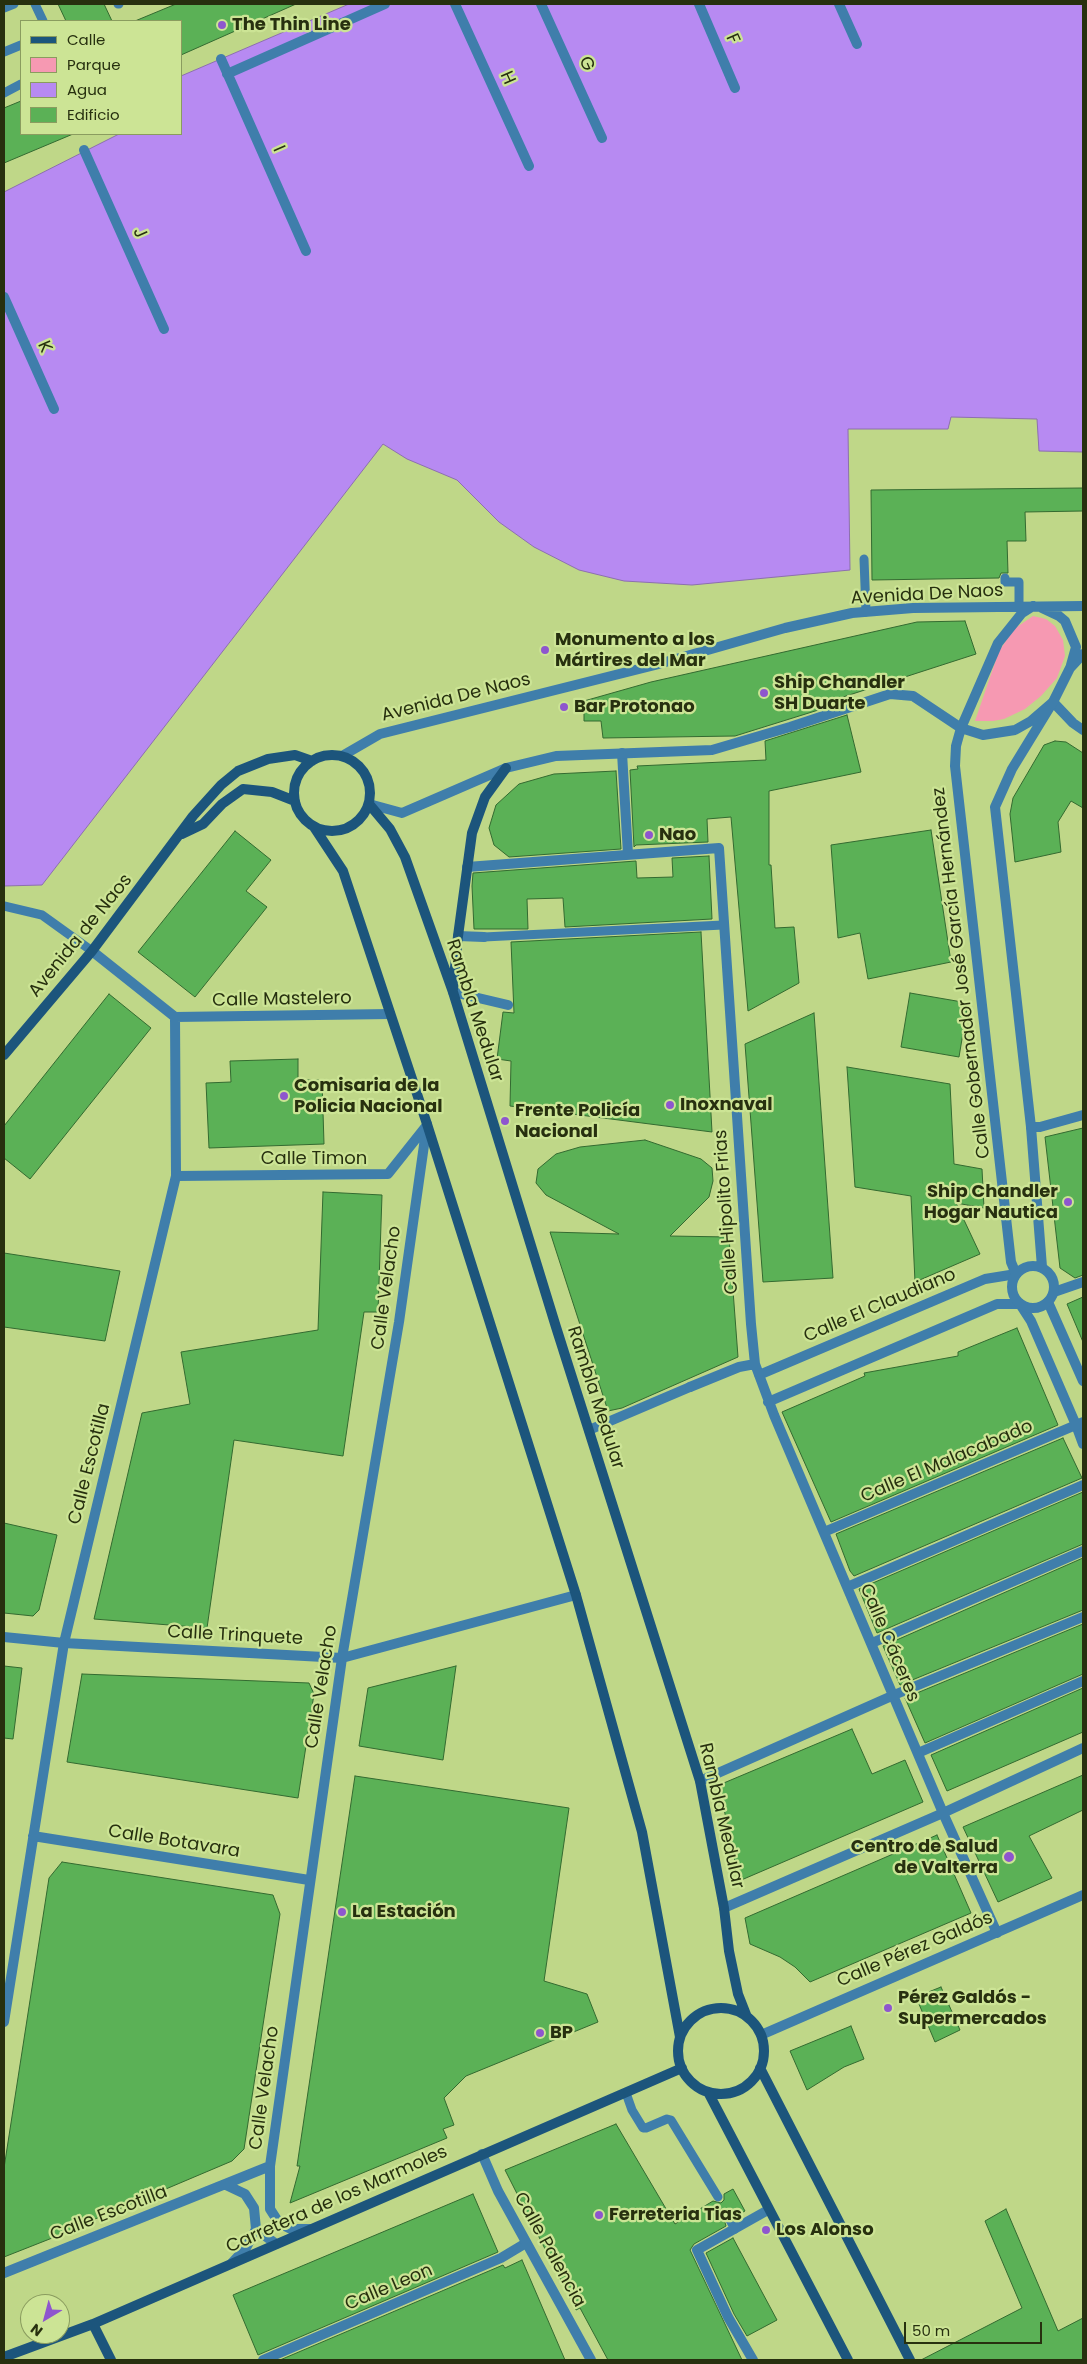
<!DOCTYPE html>
<html>
<head>
<meta charset="utf-8">
<style>
  body { margin:0 }
  #map { position:relative; width:1087px; height:2364px; overflow:hidden; background:#bfd788; font-family:Poppins,sans-serif }
  canvas { display:block }
  .frame { position:absolute; inset:0; border:5px solid #27300f; pointer-events:none }
  .legend { position:absolute; left:20px; top:20px; width:162px; height:115px; box-sizing:border-box; background:#cce495; border:1px solid #8a9c5f; margin:0; padding:6px 9px; list-style:none; font-size:15px; color:#27300f }
  .legend li { display:flex; align-items:center; gap:10px; height:25px }
  .legend b { width:25px; border:1px solid #8a9c5f }
  .north { position:absolute; left:20px; top:2294px; width:50px; height:50px; box-sizing:border-box; background:#cce495; border:1px solid #8a9c5f; border-radius:50%; rotate:217deg; font-size:14px; font-weight:700; line-height:20px; text-align:center; color:#27300f }
  .north::after { content:''; display:block; margin:auto; width:18px; height:22px; background:#8e56ce; clip-path:polygon(50% 0,100% 100%,50% 72%,0 100%) }
  .scale { position:absolute; left:904px; top:2322px; width:138px; height:22px; box-sizing:border-box; border:2px solid #27300f; border-top:0; padding-left:6px; font-size:15px; line-height:18px; white-space:nowrap; color:#27300f; -webkit-text-stroke:4px #cce495; paint-order:stroke }
</style>
</head>
<body>
<div id="map">
<canvas width="1087" height="2364"></canvas>
<div class="frame"></div>
<ul class="legend">
<li><b style="height:6px;background:#1c557c"></b>Calle</li>
<li><b style="height:14px;background:#f699b2"></b>Parque</li>
<li><b style="height:14px;background:#b78af2"></b>Agua</li>
<li><b style="height:14px;background:#5bb156"></b>Edificio</li>
</ul>
<div class="north">N</div>
<div class="scale">50 m</div>
</div>
<script>
const ctx = document.querySelector('canvas').getContext('2d');
ctx.lineJoin = 'round';
function fill(path, color) {
  ctx.fillStyle = color;
  ctx.fill(path, 'evenodd');
}
function toPath(rows) {
  const path = new Path2D();
  for (const r of rows) {
    if (r.length === 3) {
      path.moveTo(r[0] + r[2], r[1]);
      path.arc(r[0], r[1], r[2], 0, 2 * Math.PI);
      continue;
    }
    path.moveTo(r[0], r[1]);
    for (let i = 2; i < r.length; i += 2) path.lineTo(r[i], r[i + 1]);
  }
  return path;
}
function stroke(path, color, width, dash) {
  ctx.strokeStyle = color;
  ctx.lineWidth = width;
  ctx.lineCap = dash ? 'butt' : 'round';
  ctx.setLineDash(dash || []);
  ctx.stroke(path);
}
function write(font, color, halo, rows, align = 'center') {
  ctx.font = font + ' Poppins,sans-serif';
  ctx.lineWidth = 4.5;
  ctx.setLineDash([]);
  ctx.textBaseline = 'middle';
  ctx.strokeStyle = halo;
  ctx.fillStyle = color;
  for (const [text, x, y, turn = 0] of rows) {
    ctx.save();
    ctx.translate(x, y);
    ctx.rotate((+turn || 0) * Math.PI / 180);
    ctx.textAlign = isNaN(turn) ? turn : align;
    if (halo) ctx.strokeText(text, 0, 0);
    ctx.fillText(text, 0, 0);
    ctx.restore();
  }
}
const green = toPath([
  [1033,616,1046,619,1055,626,1063,640,1065,656,1057,678,1041,696,1025,709,1004,719,993,721,975,721,999,651,1014,629]
]);
const water = toPath([
  [349,4,1083,4,1083,452,1039,451,1037,419,951,417,948,429,848,429,850,570,692,585,624,581,579,570,534,547,499,522,457,480,407,459,383,444,42,885,4,886,4,192,119,134,181,134,181,76,349,4]
]);
const building = toPath([
  [58,4,104,4,112,21,66,21,58,4],
  [176,4,296,4,181,55,181,21,135,21,176,4],
  [21,101,21,134,73,134,4,163,4,108,21,101],
  [1083,488,1083,511,1025,512,1026,541,1007,541,1008,573,1001,573,999,578,872,580,871,490,1083,488],
  [965,621,976,654,843,697,844,702,735,736,603,738,601,721,584,721,584,701,651,682,917,622,965,621],
  [847,715,861,772,769,791,769,865,771,865,775,928,794,927,799,983,748,1011,731,817,707,819,708,842,636,845,634,847,630,770,638,769,637,766,766,760,765,741,847,715],
  [1055,741,1066,742,1083,753,1083,808,1071,801,1058,822,1061,852,1015,862,1010,814,1013,798,1044,745,1055,741],
  [616,771,621,849,509,857,494,845,489,828,496,805,519,784,554,774,616,771],
  [931,830,951,962,868,979,860,933,838,938,831,845,931,830],
  [235,831,271,860,246,891,267,907,195,997,138,952,235,831],
  [709,856,712,919,565,927,563,898,527,899,528,929,474,929,472,886,473,873,636,861,637,878,673,877,672,858,709,856],
  [701,932,712,1132,510,1106,511,1061,497,1059,503,1012,514,1013,511,942,701,932],
  [910,993,968,1003,959,1057,901,1047,910,993],
  [109,994,151,1028,30,1179,4,1158,4,1126,109,994],
  [814,1013,833,1278,763,1282,745,1044,814,1013],
  [298,1059,298,1080,322,1080,324,1144,209,1148,206,1083,231,1082,230,1061,298,1059],
  [847,1067,950,1084,954,1164,982,1169,984,1208,956,1203,980,1254,915,1282,911,1196,855,1187,847,1067],
  [1083,1128,1083,1275,1075,1278,1060,1268,1045,1137,1083,1128],
  [645,1140,701,1159,712,1168,713,1181,709,1197,670,1236,729,1237,738,1357,622,1408,608,1411,550,1232,619,1234,546,1195,536,1183,538,1169,556,1154,580,1147,645,1140],
  [323,1192,382,1195,378,1312,364,1312,343,1456,234,1440,207,1628,94,1619,142,1413,190,1404,181,1352,318,1330,323,1192],
  [4,1253,120,1271,105,1341,4,1327,4,1253],
  [1083,1297,1083,1342,1067,1304,1083,1297],
  [1017,1328,1058,1425,831,1522,782,1412,865,1376,864,1373,958,1356,958,1352,1017,1328],
  [1063,1438,1082,1478,854,1576,850,1571,836,1534,1063,1438],
  [1083,1492,1083,1544,877,1633,859,1589,1083,1492],
  [4,1523,57,1535,39,1610,33,1616,4,1613,4,1523],
  [1083,1558,1083,1610,900,1685,883,1646,1083,1558],
  [1083,1624,1083,1674,925,1743,905,1698,1083,1624],
  [4,1666,22,1668,13,1739,4,1738,4,1666],
  [456,1666,443,1760,359,1746,368,1688,456,1666],
  [82,1674,309,1683,314,1694,298,1798,67,1762,82,1674],
  [1083,1688,1083,1732,947,1791,931,1755,1083,1688],
  [852,1729,872,1774,905,1760,923,1802,739,1881,719,1785,852,1729],
  [1083,1775,1083,1810,1029,1836,1052,1878,998,1902,963,1827,1083,1775],
  [355,1776,569,1808,544,1981,587,1994,598,2022,466,2076,444,2098,454,2125,443,2129,447,2138,290,2203,300,2166,297,2166,355,1776],
  [937,1835,971,1913,810,1982,795,1967,780,1957,750,1944,745,1918,937,1835],
  [62,1862,273,1895,280,1914,244,2149,232,2161,95,2219,78,2218,75,2229,4,2257,4,2168,49,1878,62,1862],
  [941,1987,960,2030,935,2042,916,1997,941,1987],
  [851,2026,864,2059,844,2067,807,2090,790,2051,851,2026],
  [616,2124,675,2224,713,2201,721,2203,724,2200,724,2194,733,2189,745,2211,735,2217,731,2214,727,2215,724,2219,726,2226,694,2244,690,2250,742,2360,608,2360,580,2308,576,2310,505,2170,616,2124],
  [473,2194,498,2252,258,2355,233,2295,473,2194],
  [1006,2209,1058,2331,1083,2318,1083,2360,921,2360,1022,2308,985,2221,1006,2209],
  [733,2238,777,2320,747,2336,734,2314,706,2253,733,2238],
  [522,2260,565,2360,280,2360,503,2265,505,2268,522,2260]
]);
const service = toPath([
  [35,4,43,21],
  [118,4,119,4],
  [4,8,14,4],
  [4,52,21,45],
  [4,93,21,84],
  [864,559,866,612],
  [1005,578,1005,582,1019,582,1019,606],
  [4,906,42,915,92,951],
  [484,937,723,925],
  [626,2093,632,2110,643,2128,646,2128,667,2119,671,2120,718,2197],
  [730,2220,735,2229]
]);
const pedestrian = toPath([
  [455,4,529,166],
  [541,4,602,138],
  [699,4,735,88],
  [839,4,857,44],
  [221,59,306,251],
  [227,74,385,4],
  [84,150,164,329],
  [4,297,54,409],
  [458,936,484,937],
  [453,992,508,1005],
  [1076,1425,1083,1444],
  [589,1430,690,1387]
]);
const minor = toPath([
  [1053,702,1073,723,1083,730],
  [622,753,628,854],
  [467,867,719,848,751,1324,755,1364,774,1415,943,1813,997,1933],
  [175,1017,390,1014],
  [1031,1127,1040,1127,1083,1115],
  [176,1176,388,1174,427,1125],
  [1054,1292,1083,1282],
  [1048,1302,1083,1381],
  [759,1375,985,1279,1016,1274],
  [690,1387,739,1367,755,1364],
  [768,1402,997,1304,1020,1304,1031,1321,1076,1425],
  [824,1532,1083,1422],
  [847,1587,1083,1485],
  [4,1637,64,1643,342,1658,576,1595],
  [872,1643,1083,1551],
  [918,1753,1083,1681],
  [700,1781,894,1695,1083,1617],
  [33,1836,309,1880],
  [724,1908,943,1813,1083,1748],
  [4,2022,64,1643,176,1176,175,1017,92,951],
  [226,2185,245,2194,254,2208,256,2229,246,2248,232,2263],
  [256,2229,276,2244],
  [309,2229,291,2229,279,2223,270,2209,270,2166,342,1658,399,1322,427,1124],
  [4,2273,270,2166],
  [263,2360,501,2258,526,2243],
  [753,2360,728,2317,697,2250,768,2210]
]);
const tertiary = toPath([
  [1042,608,1059,616,1065,621,1076,647,1071,665],
  [342,756,380,734,655,665,785,628,852,613,913,608,1083,606],
  [369,804,402,813,506,768,556,756,712,750,790,727,890,694,913,696,961,728,983,735,1015,730,1031,721,1053,702],
  [1033,1287,21],
  [1042,1267,1031,1127,995,807,1012,769,1053,702,1070,668,1083,654],
  [1016,1274,1011,1262,955,766,956,746,961,728,998,643,1022,613,1033,606],
  [761,2035,1083,1895],
  [482,2154,498,2191,591,2360]
]);
const secondary = toPath([
  [332,793,38],
  [369,804,390,829,405,857,453,992,556,1327,700,1781,724,1908,729,1951,738,1994,747,2017],
  [314,827,343,871,427,1124,576,1595,642,1832,680,2037],
  [182,834,203,824,222,804,243,789,272,792,295,801],
  [453,989,458,936,472,833,485,797,506,768],
  [4,1055,92,951,193,816,221,785,238,771,268,759,295,755,312,761],
  [721,2051,43],
  [760,2068,910,2360],
  [708,2092,848,2360],
  [93,2324,111,2360],
  [4,2357,93,2324,682,2068]
]);
const markers = [
  [222,25,5,"#8e56ce"],
  [545,650,5,"#8e56ce"],
  [764,693,5,"#8e56ce"],
  [564,707,5,"#8e56ce"],
  [649,835,5,"#8e56ce"],
  [284,1096,5,"#8e56ce"],
  [670,1105,5,"#8e56ce"],
  [505,1121,5,"#8e56ce"],
  [1068,1202,5,"#8e56ce"],
  [1009,1857,6,"#8e56ce"],
  [342,1912,5,"#8e56ce"],
  [888,2008,5,"#8e56ce"],
  [540,2033,5,"#8e56ce"],
  [599,2215,5,"#8e56ce"],
  [766,2230,5,"#8e56ce"]
];
const poiNames = [
  ["The Thin Line",232,25],
  ["Monumento a los",555,640],
  ["Mártires del Mar",555,661],
  ["Ship Chandler",774,683],
  ["SH Duarte",774,704],
  ["Bar Protonao",574,707],
  ["Nao",659,835],
  ["Comisaria de la",294,1086],
  ["Policia Nacional",294,1107],
  ["Inoxnaval",680,1105],
  ["Frente Policía",515,1111],
  ["Nacional",515,1132],
  ["Ship Chandler",1058,1192,"right"],
  ["Hogar Nautica",1058,1213,"right"],
  ["Centro de Salud",998,1847,"right"],
  ["de Valterra",998,1868,"right"],
  ["La Estación",352,1912],
  ["Pérez Galdós -",898,1998],
  ["Supermercados",898,2019],
  ["BP",550,2033],
  ["Ferreteria Tias",609,2215],
  ["Los Alonso",776,2230]
];
const streetNames = [
  ["F",732,39,66],
  ["G",586,64,66],
  ["H",507,78,66],
  ["I",278,149,66],
  ["J",139,233,66],
  ["K",44,347,66],
  ["Avenida De Naos",927,595,-3],
  ["Avenida De Naos",456,698,-14],
  ["Avenida de Naos",81,936,-51],
  ["Calle Gobernador José García Hernández",962,973,-97],
  ["Calle Mastelero",282,1000,-1],
  ["Rambla Medular",474,1011,72],
  ["Calle Timon",314,1159],
  ["Calle Hipolito Frias",727,1212,-94],
  ["Calle Velacho",387,1288,-82],
  ["Calle El Claudiano",880,1306,-23],
  ["Rambla Medular",595,1398,72],
  ["Calle El Malacabado",947,1462,-23],
  ["Calle Escotilla",90,1464,-76],
  ["Calle Trinquete",235,1636,3],
  ["Calle Cáceres",889,1643,67],
  ["Calle Velacho",322,1687,-81],
  ["Rambla Medular",721,1816,77],
  ["Calle Botavara",174,1842,9],
  ["Calle Pérez Galdós",915,1950,-23],
  ["Calle Velacho",265,2088,-82],
  ["Carretera de los Marmoles",337,2200,-24],
  ["Calle Escotilla",109,2214,-21],
  ["Calle Palencia",549,2250,61],
  ["Calle Leon",389,2288,-23]
];
fill(green, '#f699b2');
fill(water, '#b78af2');
stroke(water, '#8c6fae', 1);
fill(building, '#5bb156');
stroke(building, '#336a30', 1);
stroke(service, '#3f7eab', 9);
stroke(pedestrian, '#3f7eab', 10);
stroke(minor, '#3f7eab', 10);
stroke(tertiary, '#3f7eab', 10);
stroke(secondary, '#1c557c', 10);
for (const [x, y, r, color] of markers) {
  const dot = new Path2D();
  dot.arc(x, y, r, 0, 2 * Math.PI);
  ctx.fillStyle = color;
  ctx.fill(dot);
  stroke(dot, '#cce495', 2);
}
write('bold 18px', '#27300f', '#cce495', poiNames, 'left');
write('18px', '#27300f', '#cce495', streetNames);
</script>
</body>
</html>
